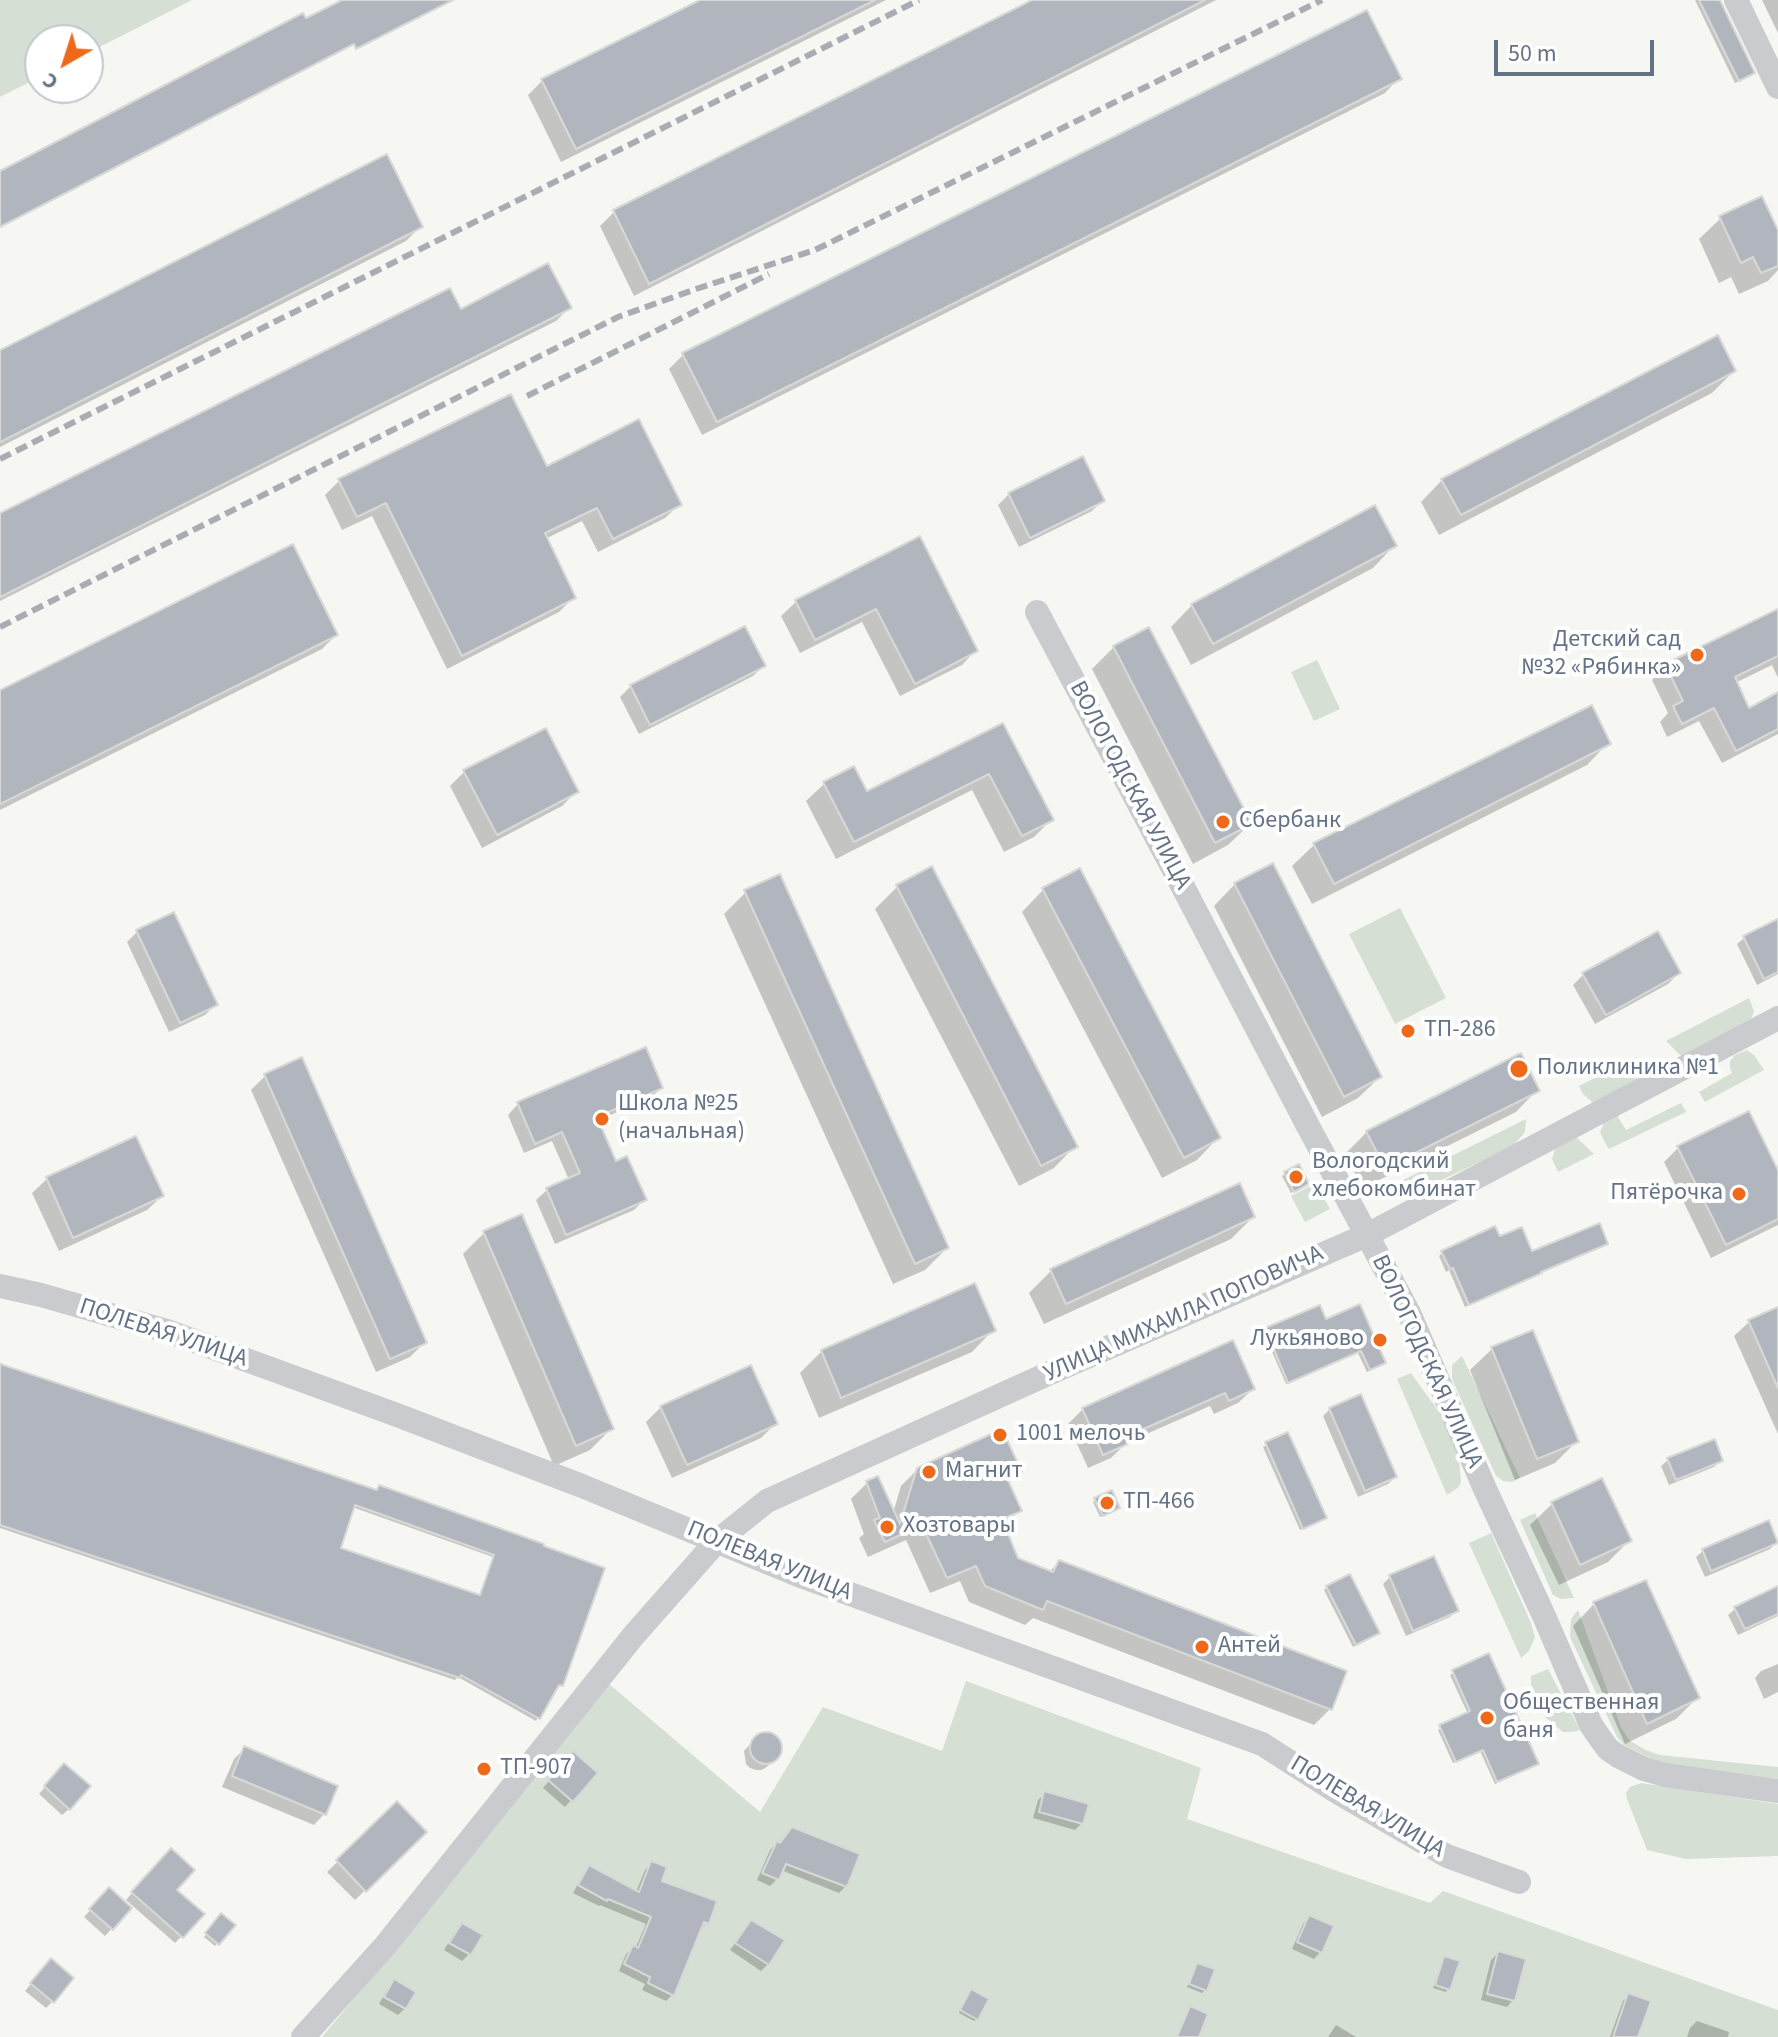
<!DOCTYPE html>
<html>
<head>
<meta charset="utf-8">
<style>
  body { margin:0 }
  #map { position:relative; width:1778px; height:2037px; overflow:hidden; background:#f6f7f3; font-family:"Source Sans 3",sans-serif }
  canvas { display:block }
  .north { position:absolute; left:24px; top:24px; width:80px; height:80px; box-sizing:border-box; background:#fff; border:2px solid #c1c7cf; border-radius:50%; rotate:219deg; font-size:22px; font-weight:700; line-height:32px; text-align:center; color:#647286 }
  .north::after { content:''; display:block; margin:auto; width:28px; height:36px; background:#ef691b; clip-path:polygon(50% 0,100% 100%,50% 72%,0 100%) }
  .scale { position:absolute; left:1494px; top:40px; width:160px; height:36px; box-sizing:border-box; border:4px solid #647286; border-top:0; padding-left:10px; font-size:24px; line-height:28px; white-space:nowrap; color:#647286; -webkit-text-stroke:6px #fff; paint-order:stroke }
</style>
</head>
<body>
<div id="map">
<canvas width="1778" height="2037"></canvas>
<div class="north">С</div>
<div class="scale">50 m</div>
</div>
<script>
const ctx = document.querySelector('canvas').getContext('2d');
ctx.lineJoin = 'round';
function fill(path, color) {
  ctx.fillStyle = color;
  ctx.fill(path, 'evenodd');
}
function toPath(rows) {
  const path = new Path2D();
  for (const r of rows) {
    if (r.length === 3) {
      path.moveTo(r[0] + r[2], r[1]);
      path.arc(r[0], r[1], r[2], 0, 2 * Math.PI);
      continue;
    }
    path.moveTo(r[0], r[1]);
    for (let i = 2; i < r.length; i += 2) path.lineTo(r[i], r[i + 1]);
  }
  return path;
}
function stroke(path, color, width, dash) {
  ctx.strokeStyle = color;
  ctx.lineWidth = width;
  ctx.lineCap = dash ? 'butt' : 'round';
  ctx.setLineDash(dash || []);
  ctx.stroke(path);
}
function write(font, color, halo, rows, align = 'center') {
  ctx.font = font + ' "Source Sans 3",sans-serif';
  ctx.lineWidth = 8;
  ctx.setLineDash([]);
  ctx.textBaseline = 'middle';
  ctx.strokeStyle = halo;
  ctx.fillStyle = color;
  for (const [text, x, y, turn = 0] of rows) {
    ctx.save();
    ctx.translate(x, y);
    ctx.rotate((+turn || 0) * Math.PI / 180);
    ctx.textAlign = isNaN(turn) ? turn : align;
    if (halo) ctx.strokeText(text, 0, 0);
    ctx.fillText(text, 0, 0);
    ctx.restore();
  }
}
const green = toPath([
  [0,0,192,0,88,53,88,40,40,40,40,77,0,97],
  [1317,660,1340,709,1314,721,1291,672],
  [1400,908,1446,998,1395,1024,1349,934],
  [1749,998,1754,1011,1751,1020,1681,1056,1666,1041],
  [1747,1050,1754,1055,1764,1070,1705,1102,1699,1092,1732,1073,1730,1067,1730,1061,1735,1055],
  [1636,1057,1637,1081,1594,1104,1583,1094,1579,1086],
  [1681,1103,1686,1112,1609,1149,1604,1141,1600,1132,1602,1127,1605,1121,1616,1114,1626,1130],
  [1526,1119,1525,1132,1513,1146,1404,1198,1397,1183],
  [1576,1137,1594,1154,1558,1172,1552,1159,1555,1149],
  [1316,1183,1330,1209,1305,1222,1291,1196],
  [1462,1356,1520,1478,1512,1482,1503,1481,1496,1476,1452,1379,1452,1365],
  [1411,1373,1439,1412,1459,1459,1461,1482,1459,1487,1447,1495,1397,1379],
  [1535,1513,1574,1598,1561,1599,1553,1595,1520,1520],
  [1491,1533,1531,1623,1535,1637,1529,1651,1521,1658,1469,1543],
  [1578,1610,1621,1727,1630,1741,1646,1750,1660,1755,1778,1767,1778,1779,1659,1763,1624,1745,1617,1737,1570,1637,1571,1619],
  [1548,1669,1580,1730,1572,1732,1563,1732,1545,1717,1531,1685,1531,1676],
  [966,1681,1201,1768,1187,1819,1430,1903,1443,1891,1778,2010,1778,2037,322,2037,478,1849,609,1684,760,1812,823,1707,942,1751],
  [1641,1783,1778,1804,1778,1856,1686,1859,1647,1850,1627,1799,1626,1793,1630,1787]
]);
const shadow = toPath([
  [705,0,886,0,561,162,528,95,542,81],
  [1037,0,1216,0,634,296,600,226,615,211],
  [1695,0,1717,0,1752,73,1750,76,1735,83],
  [1762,0,1778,0,1778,33],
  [1399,78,1385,93,702,435,669,369,683,355],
  [1721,218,1778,235,1778,270,1768,281,1739,294,1731,277,1719,283,1699,239],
  [420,227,406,241,0,447,0,353],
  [570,307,556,321,0,601,0,515,460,311],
  [1734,371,1712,393,1439,535,1421,502,1442,480],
  [546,468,680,504,665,518,598,552,582,521,545,539,573,598,559,612,447,669,372,516,342,530,325,495,339,481],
  [1009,494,1102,501,1092,511,1019,547,998,505],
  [919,539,976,650,962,665,900,696,862,622,800,653,781,616,796,602],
  [1394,546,1373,568,1191,665,1171,627,1192,605],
  [1778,611,1778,678,1772,665,1735,683,1748,710,1778,695,1778,734,1722,763,1699,721,1667,737,1660,722,1668,713,1652,680,1666,665],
  [336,635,322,649,0,810,0,692],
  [1114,647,1250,824,1228,845,1193,864,1092,669],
  [763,666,753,676,639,734,620,697,631,686],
  [1002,726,1051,820,1034,837,1004,852,972,790,836,859,806,801,824,784,866,793],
  [1608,743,1587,765,1312,904,1292,866,1314,845],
  [464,772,576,792,562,806,482,848,450,786],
  [932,869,1075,1146,1054,1168,1019,1186,875,909,897,887],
  [1235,884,1380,1077,1358,1098,1322,1117,1214,906],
  [1043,890,1218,1138,1197,1160,1162,1178,1022,912],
  [746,892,947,1248,925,1270,893,1284,724,914],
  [1778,921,1778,974,1757,985,1737,944,1744,938],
  [137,932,215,1005,205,1015,169,1032,127,942],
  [1679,973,1668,984,1595,1024,1573,985,1583,975],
  [266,1075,425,1342,410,1357,376,1372,251,1090],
  [661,1088,651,1098,596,1121,614,1164,644,1200,634,1210,555,1244,536,1200,547,1190,569,1180,552,1141,524,1153,508,1115,518,1104],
  [1537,1090,1516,1112,1363,1188,1345,1154,1367,1132],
  [1678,1148,1778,1174,1778,1225,1711,1258,1664,1162],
  [1285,1174,1307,1184,1291,1193,1282,1176],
  [47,1179,162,1196,147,1210,59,1251,32,1193],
  [1253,1217,1231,1239,1044,1324,1029,1293,1051,1271],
  [484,1233,612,1428,590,1450,554,1466,463,1254],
  [1499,1239,1531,1254,1606,1244,1602,1247,1539,1274,1465,1307,1449,1270,1446,1272,1439,1256,1442,1253],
  [1778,1309,1778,1434,1734,1336,1749,1322],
  [1325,1321,1381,1365,1367,1372,1358,1353,1286,1384,1264,1333,1266,1330],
  [993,1330,972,1352,819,1418,800,1373,822,1351],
  [1492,1349,1576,1442,1555,1463,1515,1480,1470,1370],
  [0,1363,3,1364,2,1367,376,1490,379,1487,541,1547,561,1685,558,1688,556,1687,536,1721,458,1677,455,1680,0,1528],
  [352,1507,493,1557,479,1596,338,1549],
  [1253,1389,1238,1403,1214,1414,1210,1406,1126,1443,1111,1458,1088,1468,1068,1424,1083,1409],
  [661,1407,775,1424,761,1438,672,1478,646,1422],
  [1330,1409,1395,1477,1388,1484,1358,1497,1323,1416],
  [1287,1434,1322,1520,1300,1530,1263,1447],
  [1668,1460,1721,1460,1714,1467,1669,1485,1661,1466],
  [918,1469,1020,1472,1007,1484,1019,1511,1003,1527,1017,1559,1049,1572,1059,1562,1330,1709,1314,1725,1033,1618,1025,1625,969,1602,960,1581,930,1593,906,1540,868,1557,859,1538,864,1534,851,1499,867,1483,893,1513,901,1486],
  [1096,1500,1115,1510,1100,1517,1093,1502],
  [1552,1504,1630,1540,1608,1562,1559,1585,1530,1525],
  [1777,1542,1770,1549,1705,1577,1696,1557,1703,1551],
  [1433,1558,1456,1610,1450,1617,1406,1636,1383,1584,1390,1577],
  [1327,1587,1378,1633,1353,1647,1324,1590],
  [1778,1589,1778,1616,1738,1635,1728,1615,1735,1609],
  [1594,1604,1698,1697,1676,1719,1625,1744,1573,1626],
  [1488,1656,1534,1766,1495,1784,1480,1751,1453,1763,1438,1730,1468,1714,1450,1675],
  [1778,1664,1778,1692,1764,1699,1755,1678,1761,1671],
  [767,1734,778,1741,780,1747,779,1753,768,1766,762,1770,756,1770,750,1768,746,1764,744,1751,756,1738,761,1735],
  [244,1749,324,1814,314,1825,222,1787,234,1759],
  [567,1760,595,1773,565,1807,543,1788],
  [58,1772,69,1809,62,1815,39,1794],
  [1045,1794,1082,1823,1075,1830,1033,1818,1038,1800],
  [397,1804,424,1832,355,1900,327,1872],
  [777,1843,846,1886,839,1893,781,1870,777,1879,770,1886,757,1880,770,1850],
  [164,1857,174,1890,202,1915,175,1943,126,1900],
  [652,1863,664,1868,659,1882,715,1903,706,1924,706,1921,695,1917,694,1920,705,1925,700,1930,699,1929,672,1995,666,2001,642,1990,645,1984,619,1971,626,1954,633,1948,635,1949,646,1924,600,1905,599,1906,573,1893,583,1874,590,1868,636,1892,645,1870],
  [109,1890,130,1908,105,1936,84,1917],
  [222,1916,233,1925,215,1946,204,1937],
  [1309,1917,1331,1927,1320,1952,1314,1959,1292,1949,1303,1924],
  [751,1923,768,1964,761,1971,730,1950],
  [462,1925,480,1936,469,1954,462,1961,444,1950,455,1932],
  [1498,1953,1513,2000,1507,2007,1481,2000,1491,1960],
  [1445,1958,1448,1989,1446,1992,1433,1988,1442,1961],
  [1197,1965,1205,1990,1202,1993,1187,1987],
  [44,1968,53,2001,46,2008,25,1991],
  [395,1982,405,2008,398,2015,379,2004,388,1988],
  [968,1994,977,2019,974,2021,959,2013],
  [1628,1996,1636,2037,1610,2037,1623,2001],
  [1697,2021,1729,2032,1728,2037,1687,2037,1690,2028],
  [1336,2025,1356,2037,1328,2037]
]);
const building = toPath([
  [342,0,453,0,356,49,354,44,0,227,0,171,303,13,306,18,342,0],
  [700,0,875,0,576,149,541,79,700,0],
  [1032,0,1205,0,649,284,613,210,1032,0],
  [1699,0,1720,0,1755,73,1739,81,1699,0],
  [1367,10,1402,79,717,422,682,353,1367,10],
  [387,154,423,227,0,442,0,350,387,154],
  [1762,196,1778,230,1778,266,1761,273,1753,257,1741,263,1719,216,1762,196],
  [548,263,572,308,0,597,0,513,450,288,461,309,548,263],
  [1718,335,1736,371,1461,515,1441,479,1718,335],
  [511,394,547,466,639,419,682,505,613,539,597,508,545,533,576,598,462,656,386,503,357,517,338,479,511,394],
  [1083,456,1105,501,1030,538,1008,493,1083,456],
  [1375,505,1397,546,1213,644,1191,604,1375,505],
  [920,536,978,651,915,684,876,609,815,640,795,600,920,536],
  [293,544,338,635,0,804,0,690,293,544],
  [1778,609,1778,656,1735,677,1749,708,1778,692,1778,729,1736,751,1714,708,1682,724,1673,706,1683,701,1665,664,1778,609],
  [745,626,766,666,650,725,630,685,745,626],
  [1149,627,1252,824,1215,843,1113,646,1149,627],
  [1592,705,1611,744,1334,884,1313,843,1592,705],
  [1003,723,1054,820,1022,836,989,774,854,842,823,782,854,766,867,791,1003,723],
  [546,728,579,792,497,835,463,770,546,728],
  [1273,863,1382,1077,1344,1097,1234,883,1273,863],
  [932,866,1078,1147,1041,1166,896,885,932,866],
  [1080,868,1221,1138,1184,1158,1042,888,1080,868],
  [780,874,949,1248,915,1264,744,890,780,874],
  [174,912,218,1005,180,1023,136,930,174,912],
  [1778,919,1778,972,1764,979,1743,936,1778,919],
  [1658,931,1681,973,1606,1015,1582,973,1658,931],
  [646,1047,663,1088,597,1117,616,1161,627,1156,647,1200,566,1235,546,1188,580,1173,562,1132,535,1144,517,1102,646,1047],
  [1521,1053,1540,1091,1385,1168,1366,1131,1521,1053],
  [302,1057,427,1343,390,1359,264,1074,302,1057],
  [1749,1111,1778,1170,1778,1219,1726,1245,1677,1146,1749,1111],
  [136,1136,164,1196,73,1238,46,1177,136,1136],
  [1299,1164,1309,1184,1294,1192,1284,1172,1299,1164],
  [1240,1183,1255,1217,1066,1304,1050,1269,1240,1183],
  [522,1214,614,1429,576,1446,483,1231,522,1214],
  [1600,1223,1608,1244,1541,1272,1542,1273,1469,1305,1453,1268,1450,1269,1441,1251,1495,1226,1500,1236,1522,1227,1532,1251,1600,1223],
  [975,1283,996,1331,841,1398,821,1350,975,1283],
  [1360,1304,1386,1363,1370,1370,1361,1351,1288,1383,1265,1328,1320,1305,1326,1319,1360,1304],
  [1778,1307,1778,1388,1748,1320,1778,1307],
  [1533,1330,1579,1442,1537,1459,1491,1347,1533,1330],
  [1233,1340,1255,1389,1229,1401,1225,1393,1125,1437,1128,1444,1103,1455,1082,1408,1233,1340],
  [0,1364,377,1490,379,1485,544,1544,544,1546,605,1568,563,1686,559,1685,540,1719,461,1675,460,1678,0,1525,0,1364],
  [355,1505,494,1555,480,1595,341,1548,355,1505],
  [751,1365,778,1424,687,1465,660,1406,751,1365],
  [1361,1394,1397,1477,1365,1491,1329,1408,1361,1394],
  [1002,1429,1022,1472,1007,1478,1022,1511,1002,1519,1018,1558,1053,1572,1059,1560,1347,1671,1332,1710,1047,1601,1043,1610,985,1586,976,1566,947,1578,922,1525,885,1542,874,1520,880,1518,866,1481,878,1476,900,1524,917,1468,1002,1429],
  [1288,1432,1327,1518,1303,1529,1265,1442,1288,1432],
  [1715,1439,1723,1461,1676,1480,1667,1458,1715,1439],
  [1602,1478,1632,1541,1580,1565,1551,1502,1602,1478],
  [1112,1490,1120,1508,1103,1516,1094,1498,1112,1490],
  [1769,1520,1778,1543,1711,1571,1702,1549,1769,1520],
  [1434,1556,1459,1611,1413,1631,1389,1575,1434,1556],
  [1350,1574,1380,1633,1356,1645,1326,1586,1350,1574],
  [1646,1580,1700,1698,1647,1724,1593,1602,1646,1580],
  [1778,1586,1778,1614,1745,1629,1734,1607,1778,1586],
  [1489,1653,1539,1764,1497,1782,1483,1750,1456,1762,1439,1725,1470,1711,1452,1670,1489,1653],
  [766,1748,16],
  [244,1746,338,1786,326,1815,232,1776,244,1746],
  [573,1751,598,1773,573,1802,548,1780,573,1751],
  [64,1763,91,1786,70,1810,44,1786,64,1763],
  [1044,1791,1089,1804,1083,1824,1039,1812,1044,1791],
  [397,1801,427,1832,366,1892,336,1860,397,1801],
  [792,1827,860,1854,847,1887,786,1864,779,1880,762,1873,777,1841,780,1843,792,1827],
  [171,1848,195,1870,177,1890,205,1914,183,1938,131,1892,171,1848],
  [651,1861,667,1867,662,1881,717,1901,709,1924,704,1922,674,1996,648,1983,650,1977,624,1964,633,1945,638,1948,651,1917,608,1899,607,1901,578,1885,589,1865,639,1892,651,1861],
  [109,1887,132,1908,113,1930,89,1909,109,1887],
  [221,1913,236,1925,219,1945,205,1933,221,1913],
  [1309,1915,1334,1926,1322,1953,1297,1942,1309,1915],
  [751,1920,785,1940,769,1965,735,1943,751,1920],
  [462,1923,483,1935,471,1955,449,1943,462,1923],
  [1498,1951,1526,1959,1515,2001,1487,1994,1498,1951],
  [1444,1956,1460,1961,1450,1990,1435,1985,1444,1956],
  [51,1958,74,1978,54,2003,30,1983,51,1958],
  [1197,1963,1215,1969,1207,1991,1189,1984,1197,1963],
  [394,1979,416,1992,406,2009,384,1997,394,1979],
  [971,1989,989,1999,978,2020,960,2010,971,1989],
  [1628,1993,1651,2001,1638,2037,1613,2037,1628,1993],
  [1190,2006,1208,2014,1199,2037,1177,2037,1190,2006]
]);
const minor = toPath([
  [1736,0,1778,87],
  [1037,612,1183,887,1309,1128,1409,1313,1485,1489,1544,1616,1591,1725,1600,1738,1608,1749,1618,1756,1644,1769,1665,1775,1778,1791],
  [0,1286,41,1295,167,1331,397,1415,582,1486,798,1575,1262,1744,1337,1792,1447,1856,1519,1882],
  [303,2037,385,1946,634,1635,717,1541,767,1501,1052,1372,1367,1235,1778,1018]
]);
const rail = toPath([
  [527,396,769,274],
  [0,459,919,0],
  [0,627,618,317,696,289,815,250,1322,0]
]);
const markers = [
  [1697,655,8,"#ef691b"],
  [1223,822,8,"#ef691b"],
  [1408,1031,8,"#ef691b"],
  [1519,1069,10,"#ef691b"],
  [602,1119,8,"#ef691b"],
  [1296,1177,8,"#ef691b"],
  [1739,1194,8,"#ef691b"],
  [1380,1340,8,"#ef691b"],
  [1000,1435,8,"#ef691b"],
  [929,1472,8,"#ef691b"],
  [1107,1503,8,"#ef691b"],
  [887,1527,8,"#ef691b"],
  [1202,1647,8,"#ef691b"],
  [1487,1718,8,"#ef691b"],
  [484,1769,8,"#ef691b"]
];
const poiNames = [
  ["Детский сад",1681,641,"right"],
  ["№32 «Рябинка»",1681,669,"right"],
  ["Сбербанк",1239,822],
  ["ТП-286",1424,1031],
  ["Поликлиника №1",1537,1069],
  ["Школа №25",618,1105],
  ["(начальная)",618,1133],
  ["Вологодский",1312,1163],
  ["хлебокомбинат",1312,1191],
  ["Пятёрочка",1723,1194,"right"],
  ["Лукьяново",1364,1340,"right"],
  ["1001 мелочь",1016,1435],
  ["Магнит",945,1472],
  ["ТП-466",1123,1503],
  ["Хозтовары",903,1527],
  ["Антей",1218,1647],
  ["Общественная",1503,1704],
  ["баня",1503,1732],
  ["ТП-907",500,1769]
];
const streetNames = [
  ["ВОЛОГОДСКАЯ УЛИЦА",1129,786,62],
  ["УЛИЦА МИХАИЛА ПОПОВИЧА",1184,1315,-24],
  ["ПОЛЕВАЯ УЛИЦА",163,1334,18],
  ["ВОЛОГОДСКАЯ УЛИЦА",1426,1362,65],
  ["ПОЛЕВАЯ УЛИЦА",769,1562,22],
  ["ПОЛЕВАЯ УЛИЦА",1367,1808,31]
];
fill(green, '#d6dfd4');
fill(shadow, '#0003');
fill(building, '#b1b6be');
stroke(building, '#d8d8d6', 2);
stroke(minor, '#c9cbcf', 24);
stroke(rail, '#a8acb3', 6, [12, 6]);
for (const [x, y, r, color] of markers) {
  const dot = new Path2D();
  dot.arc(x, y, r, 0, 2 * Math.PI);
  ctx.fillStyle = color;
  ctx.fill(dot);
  stroke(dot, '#fff', 3);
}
write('24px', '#647286', '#fff', poiNames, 'left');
write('24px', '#647286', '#fff', streetNames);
</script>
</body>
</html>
